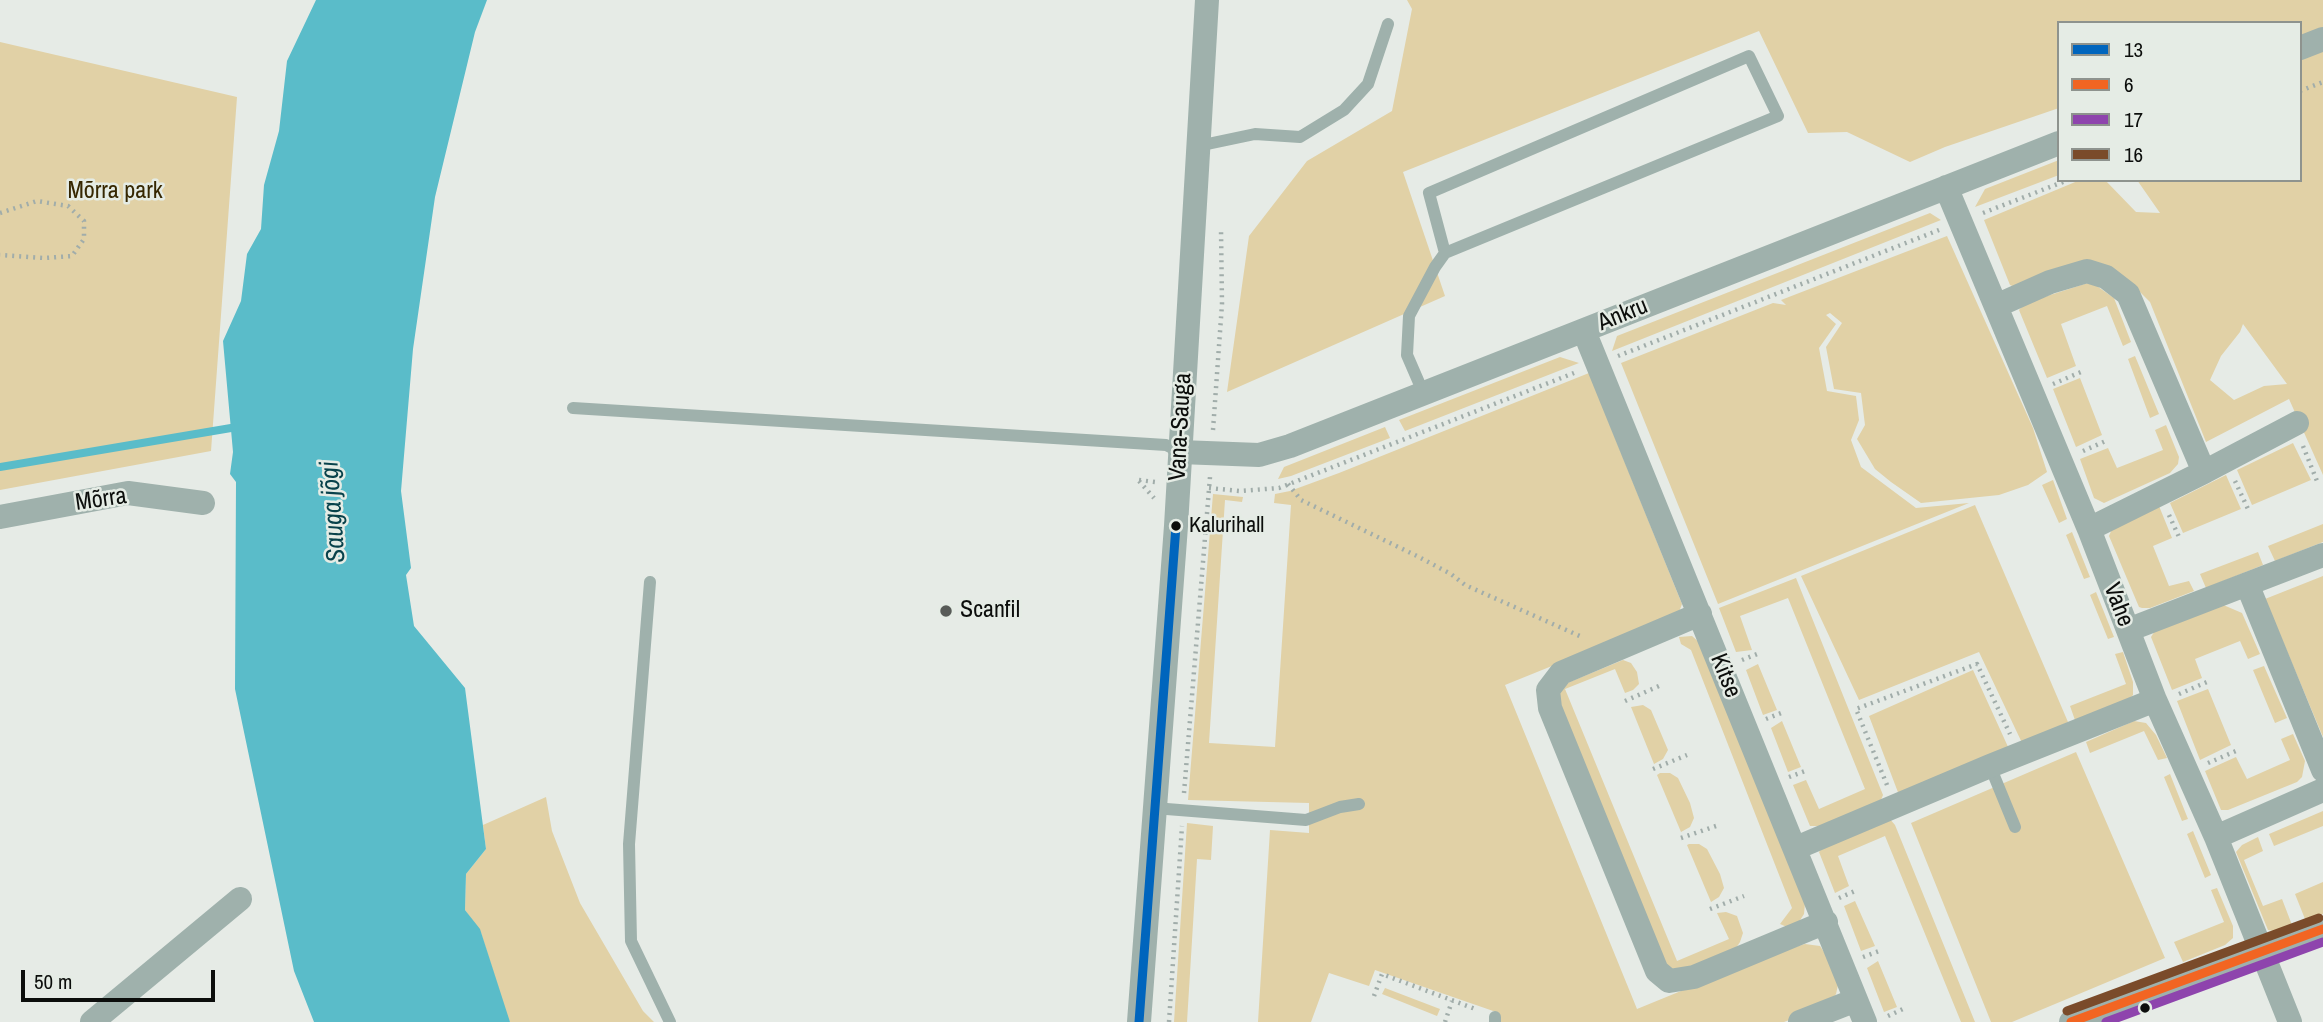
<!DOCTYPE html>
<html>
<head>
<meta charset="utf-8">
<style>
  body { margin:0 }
  #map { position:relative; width:2323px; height:1022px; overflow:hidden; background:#e6ebe6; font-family:"Archivo Narrow",sans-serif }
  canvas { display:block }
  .legend { position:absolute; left:2057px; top:21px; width:245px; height:161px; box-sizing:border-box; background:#e5ece5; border:2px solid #8e938e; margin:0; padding:9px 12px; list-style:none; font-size:21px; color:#0c0e0c }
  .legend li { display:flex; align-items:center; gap:14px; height:35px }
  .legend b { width:35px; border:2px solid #8e938e }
  .scale { position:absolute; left:21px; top:970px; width:194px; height:32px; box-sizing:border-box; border:4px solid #0c0e0c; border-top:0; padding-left:9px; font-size:21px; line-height:24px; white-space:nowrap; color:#0c0e0c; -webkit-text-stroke:5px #e5ece5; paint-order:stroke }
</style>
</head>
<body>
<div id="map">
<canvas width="2323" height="1022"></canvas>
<ul class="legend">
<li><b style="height:9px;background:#0065bd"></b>13</li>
<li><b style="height:9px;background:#f26522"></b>6</li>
<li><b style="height:9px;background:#8e44ad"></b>17</li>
<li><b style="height:9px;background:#7a4b2a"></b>16</li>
</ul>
<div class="scale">50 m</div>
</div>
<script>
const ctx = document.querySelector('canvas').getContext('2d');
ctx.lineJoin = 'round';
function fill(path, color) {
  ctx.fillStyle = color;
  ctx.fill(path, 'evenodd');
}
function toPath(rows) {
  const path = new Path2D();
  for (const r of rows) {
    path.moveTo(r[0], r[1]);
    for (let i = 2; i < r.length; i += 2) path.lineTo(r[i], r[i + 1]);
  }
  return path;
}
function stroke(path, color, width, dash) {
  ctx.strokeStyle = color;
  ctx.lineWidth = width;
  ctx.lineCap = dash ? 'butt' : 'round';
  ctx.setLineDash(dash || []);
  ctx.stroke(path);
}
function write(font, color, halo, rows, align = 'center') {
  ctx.font = font + ' "Archivo Narrow",sans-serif';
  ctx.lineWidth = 5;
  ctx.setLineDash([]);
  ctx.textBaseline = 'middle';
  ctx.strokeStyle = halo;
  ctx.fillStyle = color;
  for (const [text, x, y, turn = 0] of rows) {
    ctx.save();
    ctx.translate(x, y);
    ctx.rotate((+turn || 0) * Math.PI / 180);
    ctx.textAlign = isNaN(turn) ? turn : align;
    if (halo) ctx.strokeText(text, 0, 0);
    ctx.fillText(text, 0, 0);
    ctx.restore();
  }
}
const green = toPath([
  [1407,0,2323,0,2323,475,2289,399,2206,442,2150,302,2140,292,2120,276,2017,288,2010,285,1984,220,2080,180,2105,180,2136,212,2160,213,2137,180,2300,180,2300,23,2059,23,2059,108,1945,147,1910,162,1847,132,1808,133,1759,31,1403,172,1445,296,1227,392,1249,236,1307,161,1392,111,1412,9],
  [2243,324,2287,384,2264,386,2234,400,2210,380,2221,356,2240,332],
  [0,42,237,97,211,451,0,490],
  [2059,160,2059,175,1975,207,1985,189],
  [1930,213,1941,220,1612,351,1617,336],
  [1947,236,2033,428,2047,472,2028,485,1999,495,1921,503,1891,482,1875,469,1857,439,1865,425,1861,393,1834,389,1826,347,1842,323,1830,313,1826,315,1836,324,1819,348,1827,391,1856,396,1859,420,1851,440,1861,467,1916,508,1969,503,1718,604,1621,363,1773,303,1786,305,1781,300],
  [2091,282,2114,298,2131,342,2123,346,2107,306,2061,324,2076,366,2047,378,2019,310,2025,303],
  [2135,356,2159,414,2150,418,2128,359],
  [1560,357,1579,363,1405,431,1399,420],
  [1589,373,1682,604,1679,612,1663,621,1505,685,1637,1009,1769,955,1805,944,1820,946,1826,955,1838,985,1836,994,1831,1001,1821,1008,1784,1022,1500,1022,1499,1013,1375,970,1369,986,1329,973,1311,1022,1258,1022,1270,830,1309,833,1309,803,1188,800,1213,494,1243,497,1242,502,1225,500,1209,743,1275,747,1291,505,1274,503,1275,494,1290,491,1339,473],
  [2080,378,2102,435,2076,447,2053,389],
  [2166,425,2179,457,2178,464,2170,473,2104,503,2094,498,2080,459,2108,448,2117,468,2163,450,2155,430],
  [1385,427,1390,438,1291,476,1278,479,1284,467],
  [2293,443,2311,480,2252,505,2237,470],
  [2226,475,2241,509,2183,533,2170,503],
  [2053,480,2067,519,2059,523,2042,485],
  [1975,505,2068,722,2023,745,1979,652,1859,700,1801,576],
  [2159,506,2172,538,2153,546,2169,586,2189,581,2194,591,2150,608,2142,608,2139,607,2109,536,2112,529],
  [2323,524,2323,542,2275,561,2268,546],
  [2072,532,2090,577,2084,579,2066,535],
  [2258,552,2263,565,2206,588,2200,574],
  [2323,576,2323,737,2265,599],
  [1796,578,1883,795,1879,805,1820,826,1810,826,1793,785,1806,780,1819,809,1865,789,1788,598,1740,616,1752,650,1736,652,1719,608],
  [2096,592,2114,637,2108,639,2090,595],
  [2221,604,2242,613,2260,654,2248,659,2240,641,2195,659,2202,678,2172,690,2151,637,2156,629],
  [1692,636,1700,643,1805,903,1804,914,1797,925,1787,927,1780,924,1792,908,1691,650,1681,644,1679,637],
  [2123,652,2133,682,2133,695,2127,702,2076,723,2070,706,2126,684,2115,654],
  [1623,660,1631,663,1637,672,1639,684,1633,690,1625,693,1615,669,1565,689,1677,961,1729,939,1717,913,1726,912,1737,916,1743,933,1740,942,1734,951,1686,971,1668,968,1555,697,1555,688],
  [1758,664,1777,710,1763,715,1746,670],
  [2264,666,2287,718,2275,723,2253,670],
  [1973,670,2009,749,1899,795,1869,716],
  [2208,689,2231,745,2200,760,2177,701],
  [1643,705,1651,710,1668,750,1663,759,1654,764,1631,707],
  [1782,721,1801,767,1788,772,1771,728],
  [2134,721,2146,723,2156,735,2167,758,2158,760,2144,731,2090,753,2086,742],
  [2293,734,2305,761,2302,777,2297,782,2228,810,2221,810,2205,771,2236,757,2247,779,2290,760,2281,739],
  [2076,752,2165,958,2012,1022,1991,1022,1911,823],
  [1660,773,1670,773,1678,778,1690,803,1694,818,1690,827,1681,832,1657,775],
  [2170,774,2188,819,2182,821,2164,777],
  [546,797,552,831,580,903,643,1011,654,1022,510,1022,508,1019,481,933,465,910,466,874,486,849,483,825],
  [2323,811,2323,826,2274,846,2269,834],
  [1889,818,1895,825,1975,1022,1961,1022,1885,836,1838,856,1849,886,1835,893,1819,852,1825,844],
  [1187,823,1213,826,1211,860,1197,859,1187,1022,1174,1022],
  [2193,831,2211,875,2205,878,2187,834],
  [2258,837,2263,851,2244,860,2263,906,2282,899,2292,925,2274,931,2268,930,2236,852,2242,845],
  [1689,844,1699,844,1707,849,1720,874,1724,888,1719,897,1711,902,1687,845],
  [2323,882,2323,914,2305,919,2295,894],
  [2217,888,2233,926,2233,938,2225,945,2183,962,2174,942,2224,922,2211,890],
  [1855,901,1875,946,1861,951,1844,906],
  [1878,961,1897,1007,1884,1012,1867,968],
  [1385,988,1440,1009,1437,1016,1382,994]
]);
const water = toPath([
  [316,0,487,0,475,32,435,197,413,349,401,491,411,568,406,575,414,626,465,688,486,849,466,874,465,910,480,929,510,1022,314,1022,294,971,235,689,236,482,230,474,233,452,223,341,241,301,247,254,261,229,264,185,279,131,287,61]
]);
const stream = toPath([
  [0,467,231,428]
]);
const path = toPath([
  [2300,91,2323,82],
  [0,213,37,201,68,206,84,221,84,239,72,256,44,258,0,255],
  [1983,213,2068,180],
  [1618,356,1939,230],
  [2053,384,2081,372],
  [1213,430,1222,304,1221,229],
  [2303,446,2317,481],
  [2083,451,2108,440],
  [1139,480,1155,482],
  [1139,481,1154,498],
  [2235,481,2248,509],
  [1288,484,1301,500,1417,556,1451,574,1465,585,1582,637],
  [1209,488,1240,491,1279,488,1574,373],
  [2169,515,2179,537],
  [1742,660,1757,654],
  [2179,694,2207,682],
  [1625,701,1659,686],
  [1766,719,1781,713],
  [2208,763,2236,751],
  [1653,769,1687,755],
  [1789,777,1805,771],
  [1887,785,1856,709,1977,664,2010,734],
  [1184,793,1210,477],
  [1681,838,1716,826],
  [1839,898,1855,891],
  [1710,909,1744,896],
  [1863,957,1879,951],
  [1374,996,1382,974,1478,1010],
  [1888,1016,1903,1009],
  [1169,1022,1182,826],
  [1445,1022,1452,1001]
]);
const service = toPath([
  [1198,146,1255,134,1300,137,1344,110,1368,84,1388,24],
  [1423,392,1407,355,1409,316,1435,267,1445,253,1778,116,1749,56,1429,193,1445,253],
  [573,408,1166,445,1180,452],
  [650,582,629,844,631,941,670,1022],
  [1990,766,2015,827],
  [1154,808,1306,820,1340,807,1359,804],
  [1495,1017,1495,1022]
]);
const minor = toPath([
  [2300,48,2323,39],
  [1946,187,2089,529,2155,700,2216,837,2290,1022],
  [1996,306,2050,282,2087,271,2106,277,2128,294,2204,472],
  [1584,331,1865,1022],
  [1180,452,1259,455,1290,446,2059,143],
  [0,517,128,493,203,503],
  [2089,529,2204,472,2297,423],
  [2247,584,2323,770],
  [1700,614,1561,673,1548,690,1550,708,1657,971,1669,981,1694,977,1826,922],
  [2128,630,2323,555],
  [2216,837,2323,790],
  [1796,848,1990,766,2155,700],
  [92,1022,240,899],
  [1139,1022,1176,526,1207,0],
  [1800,1022,1856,1000],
  [2071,1022,2323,929]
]);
const bus1 = toPath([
  [1139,1022,1176,526]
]);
const bus2 = toPath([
  [2071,1022,2323,929]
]);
const bus3 = toPath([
  [2106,1022,2323,942]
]);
const bus4 = toPath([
  [2067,1011,2319,918]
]);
const markers = [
  [1176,526,6,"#0c0e0c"],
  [946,611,7,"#585b58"],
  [2145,1008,6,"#0c0e0c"]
];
const busNames = [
  ["Kalurihall",1189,526]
];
const parkNames = [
  ["Mõrra park",115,192]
];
const streetNames = [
  ["Ankru",1623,315,-22],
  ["Vana-Sauga",1181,427,-87],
  ["Mõrra",101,500,-8],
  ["Vahe",2118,605,69],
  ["Kitse",1725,676,68]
];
const poiNames = [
  ["Scanfil",960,611]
];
const waterNames = [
  ["Sauga jõgi",334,512,-94]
];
fill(green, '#e1d1a6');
fill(water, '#5abcc9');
stroke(stream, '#5abcc9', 8);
stroke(path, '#a1adaa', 4.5, [2, 5]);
stroke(service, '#9fb1ac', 12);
stroke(minor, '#9fb1ac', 24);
stroke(bus1, '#0065bd', 9);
stroke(bus2, '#f26522', 9);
stroke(bus3, '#8e44ad', 9);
stroke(bus4, '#7a4b2a', 9);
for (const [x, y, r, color] of markers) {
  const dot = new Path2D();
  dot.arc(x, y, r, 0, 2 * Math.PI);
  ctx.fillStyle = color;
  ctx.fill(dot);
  stroke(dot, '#e5ece5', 2.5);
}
write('22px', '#0c0e0c', '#e5ece5', busNames, 'left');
write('24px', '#362701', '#e5ece5', parkNames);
write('24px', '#0c0e0c', '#e5ece5', streetNames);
write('24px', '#0c0e0c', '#e5ece5', poiNames, 'left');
write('italic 26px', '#08424b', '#e5ece5', waterNames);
</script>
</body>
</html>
